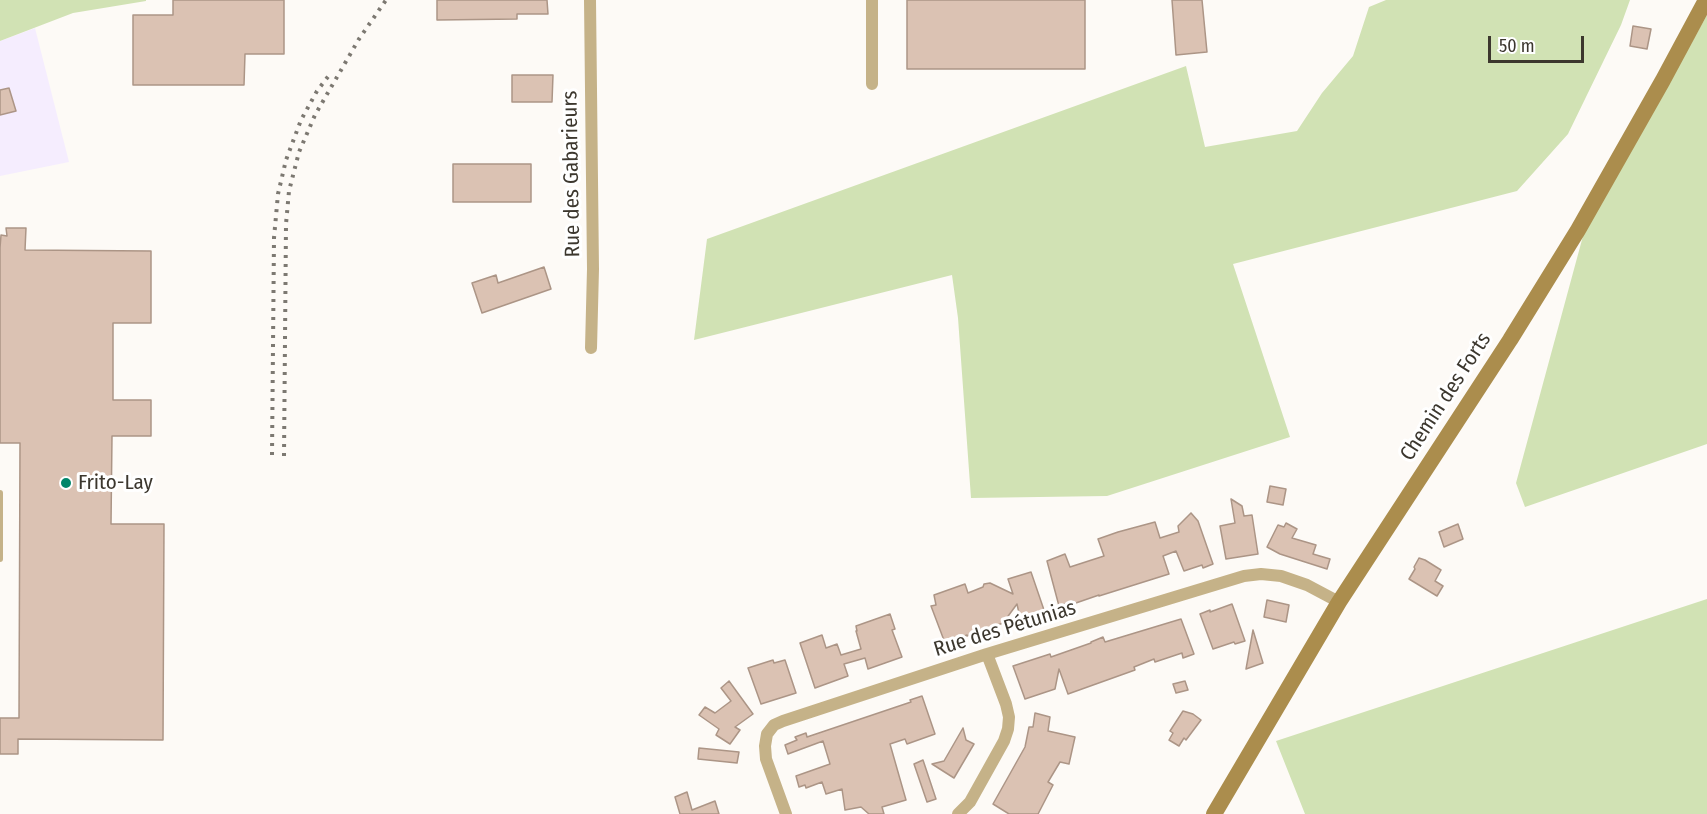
<!DOCTYPE html>
<html>
<head>
<meta charset="utf-8">
<style>
  body { margin:0 }
  #map { position:relative; width:1707px; height:814px; overflow:hidden; background:#fdfaf6; font-family:"Fira Sans Condensed",sans-serif }
  canvas { display:block }
  .scale { position:absolute; left:1488px; top:36px; width:96px; height:27px; box-sizing:border-box; border:3px solid #3c372e; border-top:0; padding-left:8px; font-size:18px; line-height:21px; white-space:nowrap; color:#3c372e; -webkit-text-stroke:4px #fff; paint-order:stroke }
</style>
</head>
<body>
<div id="map">
<canvas width="1707" height="814"></canvas>
<div class="scale">50 m</div>
</div>
<script>
const ctx = document.querySelector('canvas').getContext('2d');
ctx.lineJoin = 'round';
function fill(path, color) {
  ctx.fillStyle = color;
  ctx.fill(path, 'evenodd');
}
function toPath(rows) {
  const path = new Path2D();
  for (const r of rows) {
    path.moveTo(r[0], r[1]);
    for (let i = 2; i < r.length; i += 2) path.lineTo(r[i], r[i + 1]);
  }
  return path;
}
function stroke(path, color, width, dash) {
  ctx.strokeStyle = color;
  ctx.lineWidth = width;
  ctx.lineCap = dash ? 'butt' : 'round';
  ctx.setLineDash(dash || []);
  ctx.stroke(path);
}
function write(font, color, halo, rows, align = 'center') {
  ctx.font = font + ' "Fira Sans Condensed",sans-serif';
  ctx.lineWidth = 6;
  ctx.setLineDash([]);
  ctx.textBaseline = 'middle';
  ctx.strokeStyle = halo;
  ctx.fillStyle = color;
  for (const [text, x, y, turn = 0] of rows) {
    ctx.save();
    ctx.translate(x, y);
    ctx.rotate((+turn || 0) * Math.PI / 180);
    ctx.textAlign = isNaN(turn) ? turn : align;
    if (halo) ctx.strokeText(text, 0, 0);
    ctx.fillText(text, 0, 0);
    ctx.restore();
  }
}
const commercial = toPath([
  [35,28,69,162,0,176,0,41]
]);
const green = toPath([
  [0,0,146,0,146,1,73,13,0,41],
  [1386,0,1630,0,1621,25,1568,134,1517,191,1233,264,1290,437,1107,496,971,498,958,318,952,275,694,340,707,239,1186,66,1205,147,1297,131,1322,93,1353,56,1369,7],
  [1707,15,1707,444,1525,507,1516,483,1583,236],
  [1707,599,1707,814,1305,814,1276,741]
]);
const building = toPath([
  [173,0,284,0,284,54,245,54,244,85,133,85,133,15,173,15,173,0],
  [437,0,547,0,548,14,517,14,517,19,437,20,437,0],
  [907,0,1085,0,1085,69,907,69,907,0],
  [1172,0,1202,0,1207,52,1176,55,1172,0],
  [1633,26,1651,29,1647,49,1630,46,1633,26],
  [512,75,553,75,552,102,512,102,512,75],
  [9,88,16,111,0,115,0,90,9,88],
  [453,164,531,164,531,202,453,202,453,164],
  [6,228,26,228,25,250,151,251,151,323,113,323,113,400,151,400,151,436,112,436,111,524,164,524,163,740,18,739,18,754,0,754,0,718,19,718,20,443,0,443,0,248,1,235,7,236,6,228],
  [544,267,551,289,482,313,472,283,496,275,498,283,544,267],
  [1270,486,1286,489,1283,505,1267,502,1270,486],
  [1231,499,1242,506,1244,516,1252,515,1258,554,1226,559,1220,526,1235,523,1231,499],
  [1191,513,1198,521,1213,564,1203,568,1202,565,1184,571,1176,551,1163,556,1169,574,1099,596,1099,595,1073,604,1073,601,1059,606,1047,561,1065,554,1070,567,1104,556,1098,539,1118,532,1155,522,1160,538,1179,532,1178,526,1191,513],
  [1286,523,1297,529,1292,538,1316,545,1313,554,1330,559,1327,569,1280,554,1267,547,1278,525,1284,527,1286,523],
  [1458,524,1463,539,1444,547,1439,532,1458,524],
  [1419,558,1425,560,1441,570,1435,581,1443,586,1437,596,1409,579,1415,569,1414,567,1419,558],
  [1031,572,1044,610,1020,618,1017,604,1003,623,967,636,967,635,945,643,931,606,936,605,934,595,965,584,968,593,983,587,984,584,990,583,1013,594,1008,579,1031,572],
  [1267,600,1289,605,1286,622,1264,617,1267,600],
  [1232,604,1245,641,1235,644,1234,642,1213,649,1200,614,1210,610,1210,612,1232,604],
  [890,614,895,629,892,630,902,657,868,669,865,658,844,664,848,676,815,688,800,643,822,635,826,648,837,644,841,655,861,649,856,631,857,631,856,626,890,614],
  [1181,619,1194,654,1183,658,1182,653,1155,662,1154,659,1134,667,1135,670,1068,694,1059,669,1055,689,1025,699,1013,666,1050,654,1051,657,1091,643,1091,642,1103,637,1105,642,1181,619],
  [1253,630,1263,663,1246,669,1253,630],
  [773,660,774,663,785,660,796,693,761,704,748,668,773,660],
  [729,681,753,714,735,727,740,730,730,744,716,735,719,729,699,715,705,707,715,713,731,701,721,688,729,681],
  [1185,681,1188,690,1176,693,1173,684,1185,681],
  [922,696,935,734,907,744,905,739,890,744,906,800,882,807,884,814,869,814,861,807,845,810,842,789,826,794,822,782,806,788,805,785,799,787,796,776,830,764,823,741,788,754,785,745,797,740,795,737,806,733,807,737,911,702,910,700,922,696],
  [1183,711,1193,714,1201,720,1186,740,1184,738,1179,746,1169,740,1173,733,1170,731,1183,711],
  [1035,713,1050,717,1048,731,1075,737,1069,764,1060,762,1048,782,1053,785,1038,814,1009,814,993,804,1025,747,1029,727,1033,727,1035,713],
  [963,728,966,740,974,744,954,778,932,764,944,761,963,728],
  [699,748,739,752,737,763,698,759,699,748],
  [923,760,936,799,927,802,914,764,923,760],
  [687,792,692,810,715,801,719,814,680,814,675,797,687,792]
]);
const lane = toPath([
  [0,493,0,559]
]);
const street = toPath([
  [590,0,593,269,591,348],
  [872,84,872,0],
  [786,814,766,759,765,746,767,734,774,725,783,721,987,654,1244,576,1261,574,1281,576,1307,585,1339,602],
  [958,814,970,802,1004,741,1008,729,1009,717,1006,704,987,654]
]);
const secondary = toPath([
  [1214,814,1339,602,1510,340,1578,230,1663,80,1706,0]
]);
const rail = toPath([
  [272,455,274,238,278,194,286,160,301,120,317,91,330,74],
  [284,456,286,224,289,191,299,152,315,115,359,39,386,0]
]);
const markers = [
  [66,483,6,"#01866a"]
];
const streetNames = [
  ["Rue des Gabarieurs",572,174,-91],
  ["Chemin des Forts",1446,397,-57],
  ["Rue des Pétunias",1005,629,-17]
];
const poiNames = [
  ["Frito-Lay",78,483]
];
fill(commercial, '#f5edfe');
fill(green, '#d1e2b4');
fill(building, '#dbc2b3');
stroke(building, '#ac9586', 1.5);
stroke(lane, '#c5b288', 6);
stroke(street, '#c5b288', 12);
stroke(secondary, '#ab8d4d', 16);
stroke(rail, '#7c7871', 4, [3, 6]);
for (const [x, y, r, color] of markers) {
  const dot = new Path2D();
  dot.arc(x, y, r, 0, 2 * Math.PI);
  ctx.fillStyle = color;
  ctx.fill(dot);
  stroke(dot, '#fff', 2);
}
write('21px', '#3c372e', '#fff', streetNames);
write('21px', '#3c372e', '#fff', poiNames, 'left');
</script>
</body>
</html>
